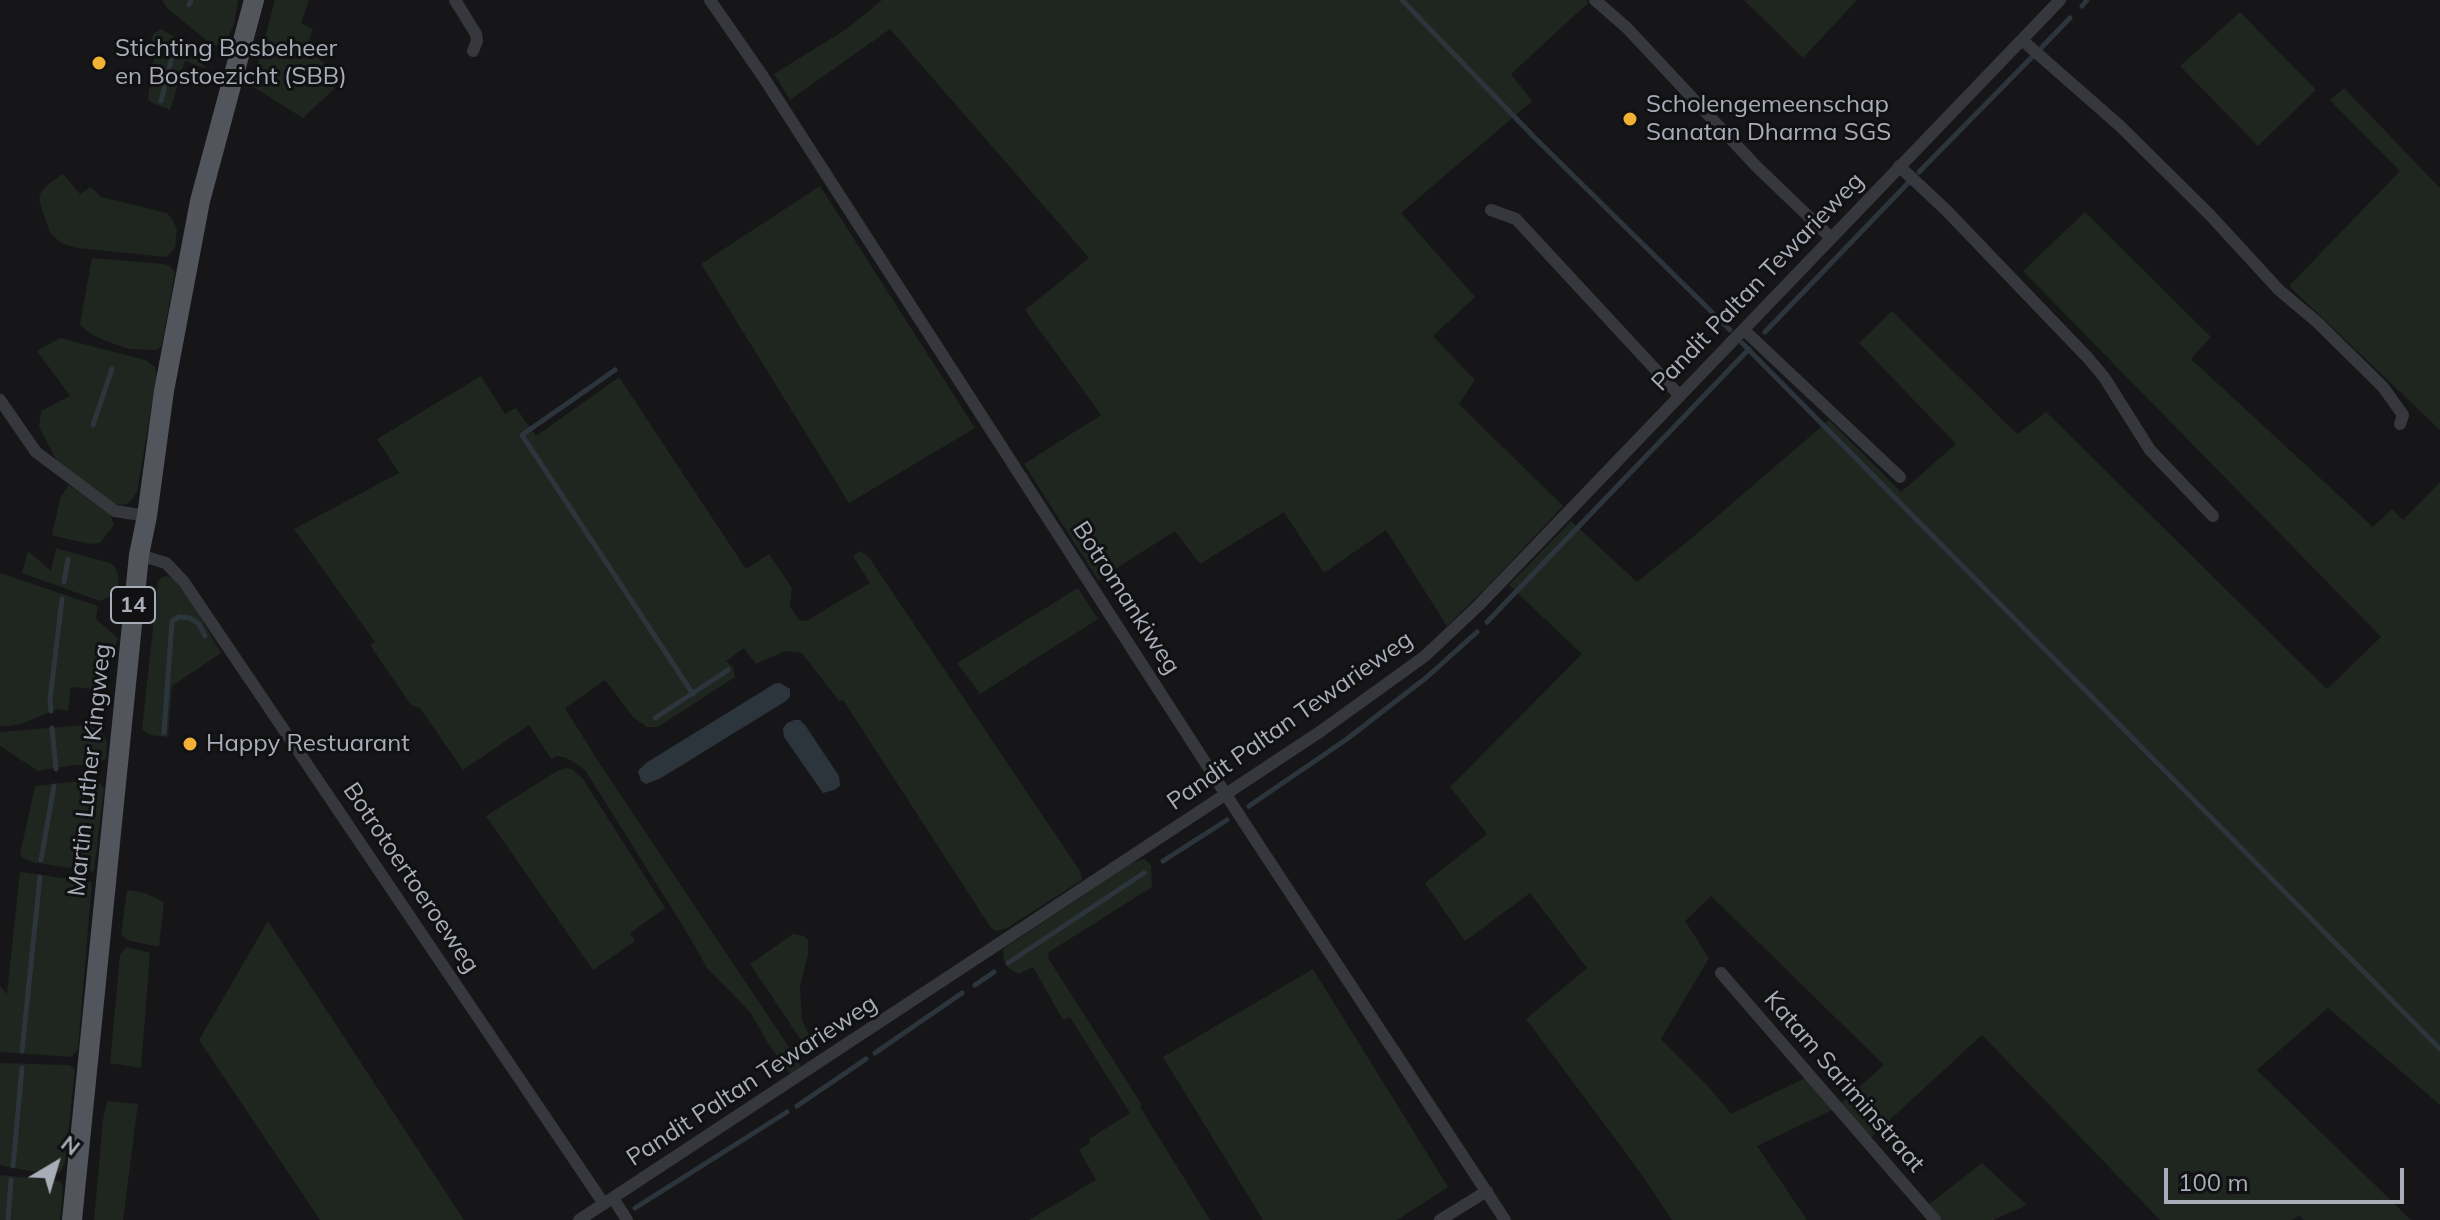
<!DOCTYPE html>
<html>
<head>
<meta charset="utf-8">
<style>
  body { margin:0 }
  #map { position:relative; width:2440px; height:1220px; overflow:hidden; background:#161618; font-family:Mulish,sans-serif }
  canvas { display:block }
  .north { position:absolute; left:16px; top:1124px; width:80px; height:80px; -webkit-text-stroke:6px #111113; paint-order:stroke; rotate:38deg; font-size:22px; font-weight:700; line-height:32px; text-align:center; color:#a8adb8 }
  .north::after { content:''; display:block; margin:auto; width:28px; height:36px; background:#a8adb8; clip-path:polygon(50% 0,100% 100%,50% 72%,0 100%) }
  .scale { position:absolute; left:2164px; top:1168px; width:240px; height:36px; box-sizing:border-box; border:4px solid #a8adb8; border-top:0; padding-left:10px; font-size:24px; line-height:28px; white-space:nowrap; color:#a8adb8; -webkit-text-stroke:6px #111113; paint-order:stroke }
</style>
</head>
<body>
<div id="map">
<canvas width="2440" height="1220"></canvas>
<div class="north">N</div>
<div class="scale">100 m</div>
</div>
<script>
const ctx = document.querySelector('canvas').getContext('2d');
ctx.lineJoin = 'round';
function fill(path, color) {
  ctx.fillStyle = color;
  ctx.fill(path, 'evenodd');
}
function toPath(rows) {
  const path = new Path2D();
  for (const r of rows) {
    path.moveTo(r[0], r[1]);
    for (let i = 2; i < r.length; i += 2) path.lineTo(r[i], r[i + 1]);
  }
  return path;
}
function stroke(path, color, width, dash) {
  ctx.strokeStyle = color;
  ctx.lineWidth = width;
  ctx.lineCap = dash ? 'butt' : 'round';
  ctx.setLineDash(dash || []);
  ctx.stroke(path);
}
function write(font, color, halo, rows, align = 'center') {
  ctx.font = font + ' Mulish,sans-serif';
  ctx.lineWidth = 6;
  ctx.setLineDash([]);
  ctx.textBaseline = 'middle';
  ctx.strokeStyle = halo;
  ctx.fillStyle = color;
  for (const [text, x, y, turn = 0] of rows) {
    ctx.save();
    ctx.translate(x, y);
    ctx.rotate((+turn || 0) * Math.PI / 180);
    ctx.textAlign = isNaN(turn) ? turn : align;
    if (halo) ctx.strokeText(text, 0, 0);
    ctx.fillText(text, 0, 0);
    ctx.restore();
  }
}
const green = toPath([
  [162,0,238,0,234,24,224,45,212,45,167,8],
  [275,0,309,0,301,23,313,29,306,48,331,69,324,77,335,88,303,118,252,86],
  [882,0,1586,0,1589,2,1511,74,1532,101,1401,213,1475,297,1433,336,1475,380,1459,404,1563,506,1488,586,1447,626,1386,530,1324,573,1284,512,1200,564,1175,531,1098,580,1024,464,1101,415,1025,310,1089,258,890,29,790,100,774,74,848,28],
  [1744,0,1857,0,1803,58],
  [2240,12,2316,90,2258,146,2180,66],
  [161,29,173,36,207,69,185,61,170,110,150,102,148,98,154,57,150,50,153,34],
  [2344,88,2440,188,2440,430,2289,286,2400,171,2330,100],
  [63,174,80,194,91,187,101,197,167,213,173,220,177,231,175,248,166,257,77,248,61,243,50,233,39,200,41,192,47,185],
  [820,186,975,428,849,503,701,264],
  [2085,212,2211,337,2191,359,2373,527,2392,509,2403,520,2440,482,2440,1105,2328,1008,2257,1070,2411,1220,2304,1220,2299,1215,2292,1220,2160,1220,1982,1035,1870,1138,1840,1104,1884,1065,1711,896,1685,921,1709,958,1661,1039,1708,1086,1731,1114,1807,1077,1834,1109,1757,1146,1807,1220,1672,1220,1637,1168,1526,1019,1587,968,1530,893,1465,941,1425,883,1487,834,1450,787,1582,654,1509,585,1571,521,1637,582,1699,532,1829,420,1901,492,1956,444,1859,343,1892,311,2017,434,2046,412,2327,689,2381,637,2023,271],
  [92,258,164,264,171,267,175,272,164,334,161,347,156,350,129,349,106,341,89,333,80,324],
  [60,338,145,360,155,367,157,376,137,492,130,502,124,505,111,504,57,461,39,427,41,411,70,396,37,351],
  [481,376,505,414,516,408,536,436,619,377,746,569,769,554,792,588,790,607,799,620,806,621,870,583,853,556,860,551,868,556,1080,871,1082,880,1007,928,996,931,991,928,843,700,839,701,802,653,785,651,756,664,744,648,726,661,733,667,735,677,658,727,647,727,633,717,605,680,565,708,598,761,797,1059,801,1066,791,1075,768,1043,750,1012,707,968,689,936,585,770,567,758,557,756,551,759,529,725,463,770,420,708,411,705,370,645,375,642,294,529,399,473,377,439],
  [69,485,110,513,114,525,100,543,90,544,54,536,52,534,61,496],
  [56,548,110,563,115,567,119,578,117,591,111,596,100,601,22,573,28,551,51,571],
  [0,573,98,606,96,619,118,638,113,656,106,658,102,686,91,689,71,687,68,711,57,709,24,723,11,726,0,726],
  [167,576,172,578,190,599,221,653,172,686,168,737,150,735,142,730,158,582,162,577],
  [1078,588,1098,619,980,694,957,663],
  [85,725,101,730,107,742,106,758,97,765,73,765,38,771,0,746,0,732],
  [567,768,573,770,583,779,665,908,630,933,635,941,593,970,486,816,557,771],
  [88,780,98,781,104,789,94,872,32,862,23,858,20,854,35,786],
  [1144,859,1151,865,1152,887,1049,952,1048,958,1142,1105,1140,1107,1210,1220,1029,1220,1096,1180,1079,1150,1090,1143,1089,1139,1130,1113,1070,1017,1063,1020,1033,967,1019,974,1008,968,1004,960,1003,949,1132,863],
  [20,872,92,882,78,1050,71,1057,0,1052,0,986,7,994],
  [127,890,145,893,164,902,159,947,127,940,121,934],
  [268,921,464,1220,320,1220,199,1040],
  [793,934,804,936,808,940,808,955,800,986,802,1020,812,1041,805,1046,750,964],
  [126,947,150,953,141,1068,110,1063,120,955],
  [1313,969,1448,1187,1397,1220,1263,1220,1163,1057],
  [0,1063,69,1065,75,1069,65,1162,60,1173,29,1171,0,1165],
  [107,1101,138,1104,123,1220,94,1220,103,1120],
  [1982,1163,2027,1205,1993,1220,1941,1220,1928,1205],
  [0,1175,60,1181,63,1187,60,1220,0,1220]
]);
const water = toPath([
  [780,683,790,689,790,697,786,701,661,778,646,784,641,781,638,771,646,763,774,684],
  [794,720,800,720,805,725,839,776,840,786,834,790,823,793,784,737,783,728,787,723]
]);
const stream = toPath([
  [1402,0,1534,137,1730,330],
  [189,5,191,0],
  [2082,6,2087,0],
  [2042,47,2070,18],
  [161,101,173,53],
  [1919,172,2032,57],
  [1765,332,1910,181],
  [1742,343,2440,1049],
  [615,370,522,435,693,694],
  [93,425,112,369],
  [64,582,68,559],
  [1487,622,1749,349],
  [51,711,50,700,62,599],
  [655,718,728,670],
  [52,728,56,769],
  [164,733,172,621,179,617,190,618,199,624,205,636],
  [1249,806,1347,739,1427,677,1477,632],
  [41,860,54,786],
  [1163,861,1227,820],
  [1008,963,1144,873],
  [975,985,994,972],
  [22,1051,40,877],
  [875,1053,962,993],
  [797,1106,866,1059],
  [13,1166,22,1068],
  [635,1208,787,1112],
  [8,1220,11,1180]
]);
const street = toPath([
  [455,0,476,34,477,41,473,51],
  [710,0,762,75,1243,821,1505,1220],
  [1595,0,1627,28,1757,167,1831,238],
  [2022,40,2120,126,2210,215,2279,290,2317,322,2383,387,2403,415,2400,424],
  [1899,166,1946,210,2088,358,2104,377,2150,450,2213,516],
  [1491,210,1516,219,1680,396],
  [1744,330,1900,477],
  [0,400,36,452,115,511,147,516],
  [139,555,166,563,184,582,604,1204],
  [1721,973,1935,1220],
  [613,1198,627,1220],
  [579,1220,1226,794,1321,731,1425,656,1478,606,2060,0],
  [1440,1220,1487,1191]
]);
const primary = toPath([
  [72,1220,139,555,147,516,164,391,200,201,254,0]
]);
const markers = [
  [99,63,8,"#f2b134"],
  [1630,119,8,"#f2b134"],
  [190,744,8,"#f2b134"]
];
const shields = [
  [133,605,44]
];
const shieldNames = [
  ["14",133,605]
];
const poiNames = [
  ["Stichting Bosbeheer",115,49],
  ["en Bostoezicht (SBB)",115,77],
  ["Scholengemeenschap",1646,105],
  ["Sanatan Dharma SGS",1646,133],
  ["Happy Restuarant",206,744]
];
const streetNames = [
  ["Pandit Paltan Tewarieweg",1758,282,-46],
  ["Botromankiweg",1126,598,57],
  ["Pandit Paltan Tewarieweg",1290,721,-35],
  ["Martin Luther Kingweg",90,770,-84],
  ["Botrotoertoeroeweg",411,878,56],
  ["Pandit Paltan Tewarieweg",752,1081,-33],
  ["Katam Sariminstraat",1844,1082,49]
];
fill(green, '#1e261f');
fill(water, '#2c353c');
stroke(stream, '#2c353c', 5);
stroke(street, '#37383d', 12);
stroke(primary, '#53555c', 20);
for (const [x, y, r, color] of markers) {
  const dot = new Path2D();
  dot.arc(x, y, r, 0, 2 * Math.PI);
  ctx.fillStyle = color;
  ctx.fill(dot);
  stroke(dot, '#111113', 3);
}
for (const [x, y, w] of shields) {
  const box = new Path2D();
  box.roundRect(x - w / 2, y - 18, w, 36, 6);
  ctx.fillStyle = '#111113';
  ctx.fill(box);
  stroke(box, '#a8adb8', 2);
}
write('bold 22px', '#a8adb8', null, shieldNames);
write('24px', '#a8adb8', '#111113', poiNames, 'left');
write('24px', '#a8adb8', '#111113', streetNames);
</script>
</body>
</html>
